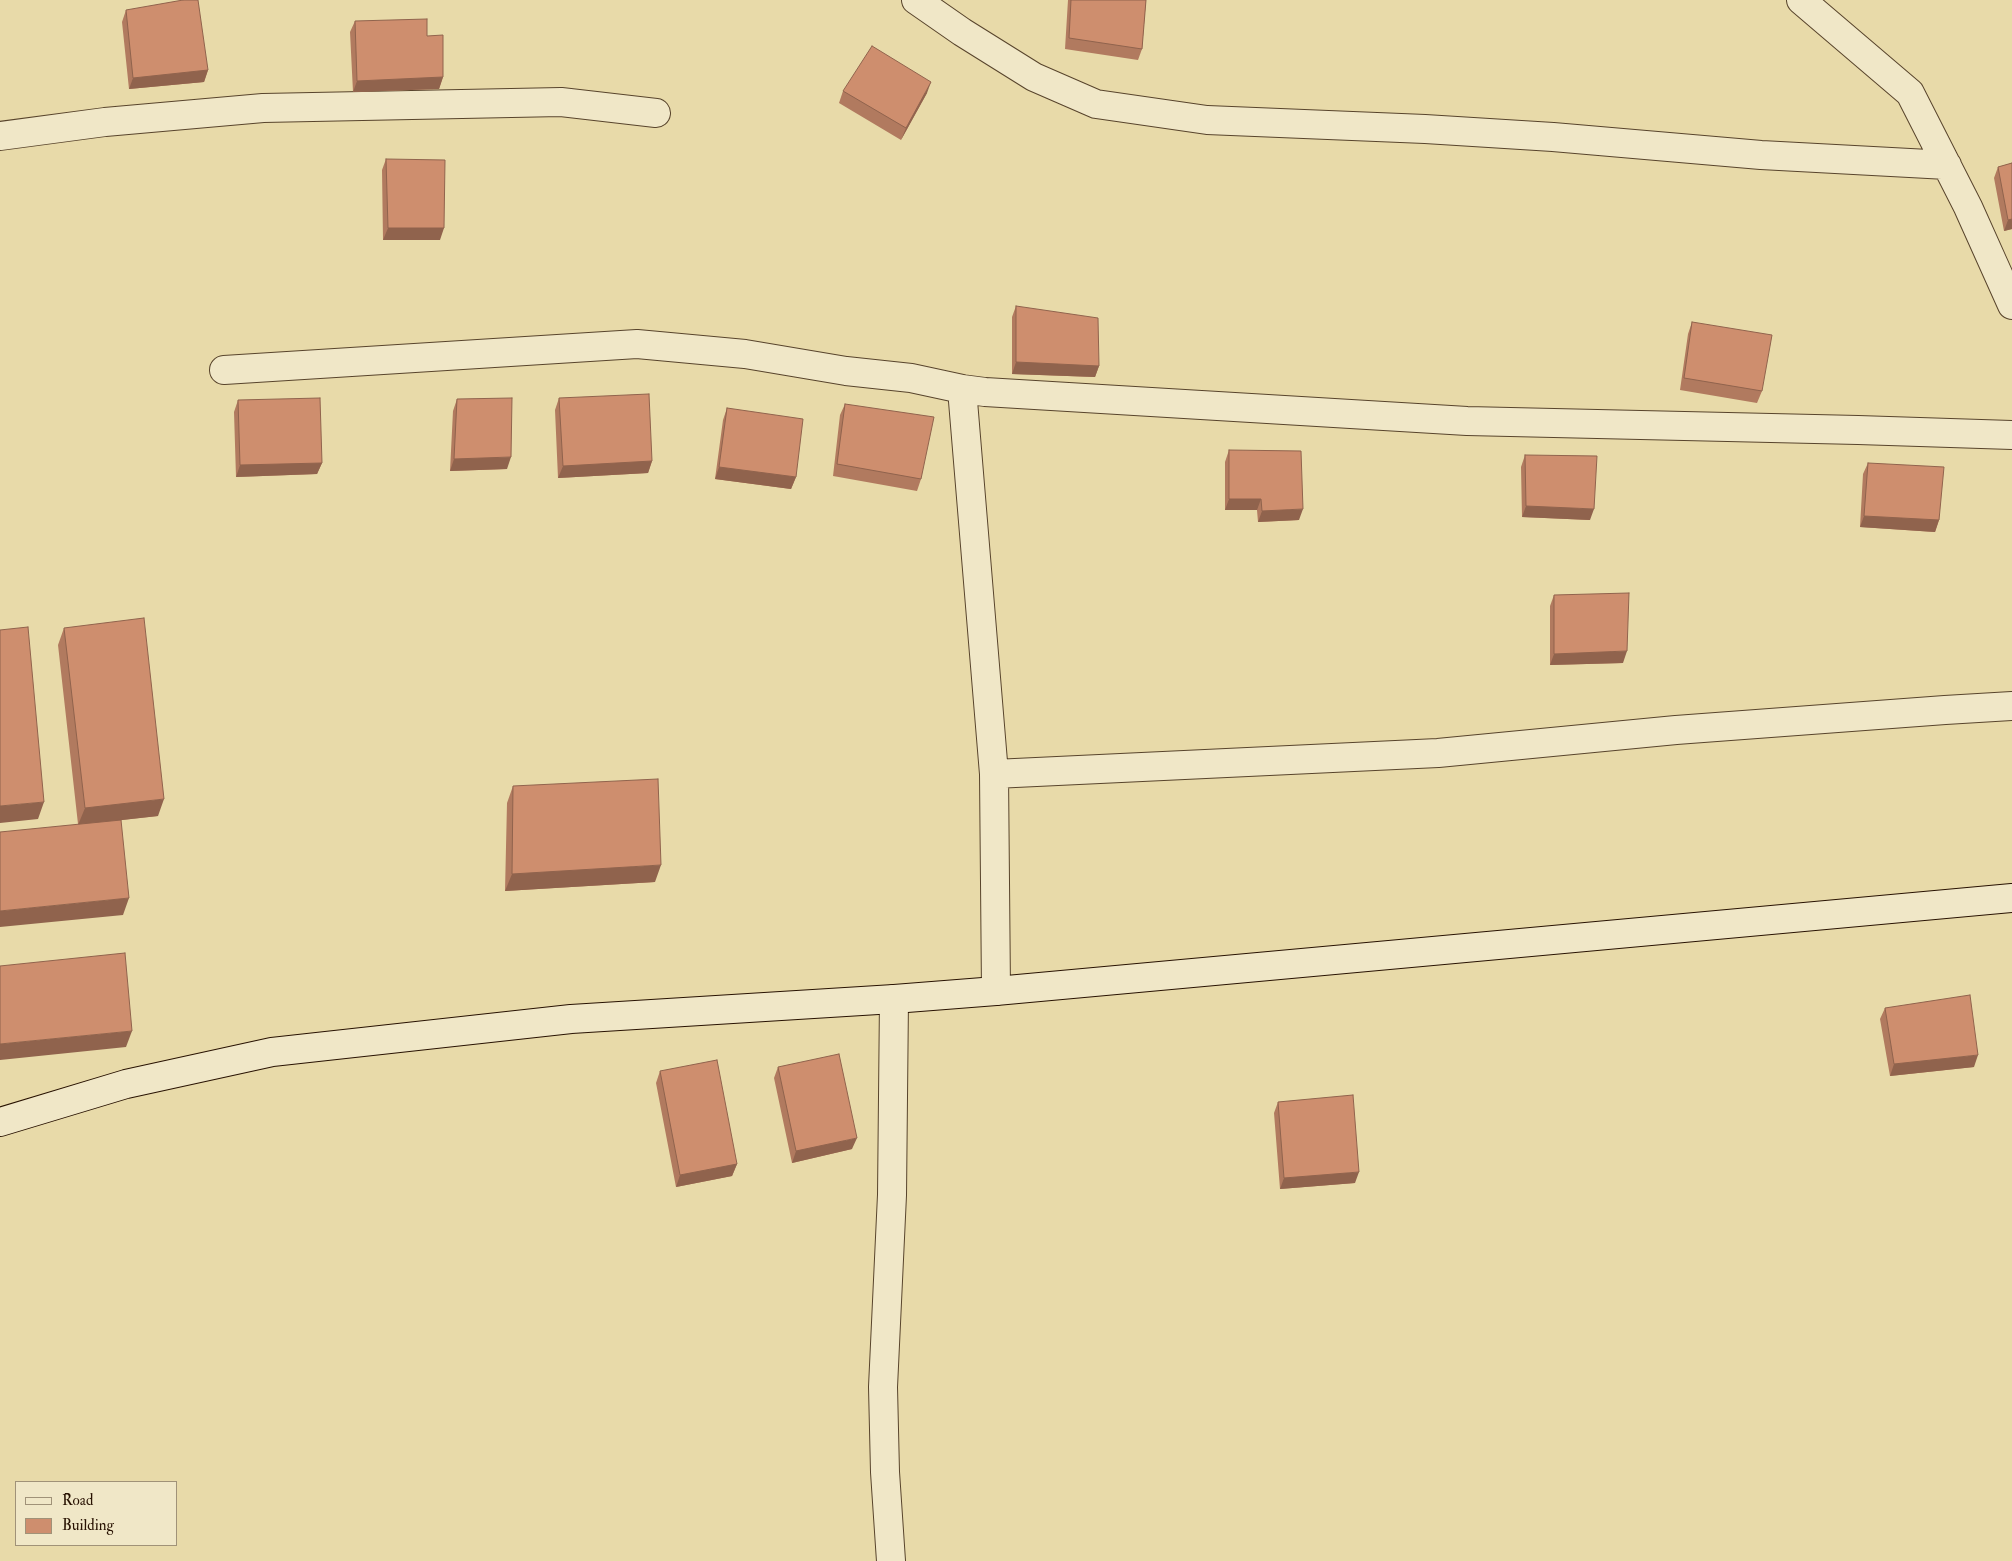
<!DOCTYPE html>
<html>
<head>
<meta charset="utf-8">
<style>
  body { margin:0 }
  #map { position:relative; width:2012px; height:1561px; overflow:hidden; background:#e8daa9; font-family:"IM FELL Double Pica",serif }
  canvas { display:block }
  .legend { position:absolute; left:15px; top:1481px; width:162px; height:65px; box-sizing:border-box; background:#f0e7c7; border:1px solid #a09278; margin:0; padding:6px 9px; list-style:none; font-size:15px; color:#281202 }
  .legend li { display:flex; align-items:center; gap:10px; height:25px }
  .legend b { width:25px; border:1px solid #a09278 }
</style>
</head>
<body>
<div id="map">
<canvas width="2012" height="1561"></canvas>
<ul class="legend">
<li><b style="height:6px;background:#f0e7c7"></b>Road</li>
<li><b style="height:14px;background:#ce8e6e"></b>Building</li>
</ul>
</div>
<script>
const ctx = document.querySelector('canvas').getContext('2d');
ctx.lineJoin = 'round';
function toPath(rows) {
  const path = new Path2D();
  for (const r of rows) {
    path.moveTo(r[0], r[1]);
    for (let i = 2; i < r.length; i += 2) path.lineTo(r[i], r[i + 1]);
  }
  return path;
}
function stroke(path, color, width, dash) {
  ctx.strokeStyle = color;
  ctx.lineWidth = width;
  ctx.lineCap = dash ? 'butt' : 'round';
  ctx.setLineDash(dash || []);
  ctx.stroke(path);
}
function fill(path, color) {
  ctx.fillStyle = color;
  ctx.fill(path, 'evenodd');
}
const street = toPath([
  [916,0,962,32,1034,77,1096,104,1207,120,1425,129,1553,137,1761,155,1947,165],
  [1801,0,1910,93,1968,207,2012,305],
  [0,136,105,122,263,108,561,102,656,113],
  [224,370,637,344,745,354,846,371,911,378,962,389],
  [994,774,1438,753,1676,730,1945,710,2012,706],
  [996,991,994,774,962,389,985,392,1467,421,1858,430,2012,435],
  [891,1561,885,1472,883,1387,892,1195,894,999]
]);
const secondary = toPath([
  [0,1122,126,1084,272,1052,571,1019,894,999,996,991,2012,898]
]);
const wall = toPath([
  [1068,0,1146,0,1142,49,1138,60,1065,49],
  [126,10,208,70,204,82,129,89,122,22],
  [355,21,427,36,443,77,439,89,353,92,350,32],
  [843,91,927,93,901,140,839,103],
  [386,159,440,240,383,240,382,170],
  [2012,163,2012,229,2004,231,1994,178,1998,167],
  [1016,306,1099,366,1095,377,1012,374,1012,317],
  [1692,322,1762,391,1757,403,1680,390,1688,334],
  [559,398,652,461,648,473,558,478,555,410],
  [457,399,507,469,450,471,453,411],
  [238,400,322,463,317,474,236,477,234,412],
  [845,404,921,479,917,491,833,476,840,415],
  [727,408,796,477,791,489,715,479,723,420],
  [1229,450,1299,520,1258,522,1257,510,1225,510,1225,462],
  [1525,455,1590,520,1522,517,1521,467],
  [1868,463,1939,520,1935,532,1860,527,1863,474],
  [1554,595,1623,663,1550,665,1550,606],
  [64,628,158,816,121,820,123,915,78,824,58,645],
  [513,786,655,882,505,891,507,803],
  [1885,1008,1974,1067,1890,1076,1880,1019],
  [778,1067,852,1149,792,1163,774,1078],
  [660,1071,737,1164,732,1176,676,1187,656,1083],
  [1278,1102,1355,1183,1280,1189,1274,1113]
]);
const shadedWall = toPath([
  [208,70,204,82,129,89,133,78],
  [443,77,439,89,353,92,357,81],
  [931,82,927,93,901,140,906,128],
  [2012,219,2012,229,2004,231,2008,220],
  [388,228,444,228,440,240,383,240],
  [1016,362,1099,366,1095,377,1012,374],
  [511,457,507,469,450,471,454,459],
  [652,461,648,473,558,478,563,466],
  [322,463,317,474,236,477,240,465],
  [719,467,796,477,791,489,715,479],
  [1229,499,1261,499,1257,510,1225,510],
  [1526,506,1594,509,1590,520,1522,517],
  [1303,509,1299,520,1258,522,1262,511],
  [1864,516,1939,520,1935,532,1860,527],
  [1627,651,1623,663,1550,665,1554,654],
  [164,799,158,816,78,825,85,808],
  [44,802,38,819,0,823,0,806],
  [661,865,655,882,505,891,512,874],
  [129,898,123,915,0,927,0,911],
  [132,1031,126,1047,0,1060,0,1044],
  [1978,1055,1974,1067,1890,1076,1894,1064],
  [857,1138,852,1149,792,1163,796,1151],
  [737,1164,732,1176,676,1187,680,1175],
  [1359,1172,1355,1183,1280,1189,1284,1178]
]);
const building = toPath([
  [183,0,198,0,208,70,133,78,126,10,183,0],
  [1071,0,1146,0,1142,49,1069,38,1071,0],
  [427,19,427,36,443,35,443,77,357,81,355,21,427,19],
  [872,46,931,82,906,128,843,91,872,46],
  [386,159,445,160,444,228,388,228,386,159],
  [2012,163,2012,219,2008,220,1998,167,2012,163],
  [1016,306,1098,318,1099,366,1016,362,1016,306],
  [1692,322,1772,335,1762,391,1684,378,1692,322],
  [649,394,652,461,563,466,559,398,649,394],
  [320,398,322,463,240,465,238,400,320,398],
  [512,398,511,457,454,459,457,399,512,398],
  [845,404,934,417,921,479,837,464,845,404],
  [727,408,803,419,796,477,719,467,727,408],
  [1229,450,1301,451,1303,509,1262,511,1261,499,1229,499,1229,450],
  [1525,455,1597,456,1594,509,1526,506,1525,455],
  [1868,463,1944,467,1939,520,1864,516,1868,463],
  [1629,593,1627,651,1554,654,1554,595,1629,593],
  [144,618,164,799,85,808,64,628,144,618],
  [28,627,44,802,0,806,0,630,28,627],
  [658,779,661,865,512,874,513,786,658,779],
  [121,820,129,898,0,911,0,832,121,820],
  [125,953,132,1031,0,1044,0,966,125,953],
  [1970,995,1978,1055,1894,1064,1885,1008,1970,995],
  [839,1054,857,1138,796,1151,778,1067,839,1054],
  [717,1060,737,1164,680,1175,660,1071,717,1060],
  [1353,1095,1359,1172,1284,1178,1278,1102,1353,1095]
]);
stroke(street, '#58442c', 30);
stroke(secondary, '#281202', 30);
stroke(street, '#f0e7c7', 28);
stroke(secondary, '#f0e7c7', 28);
fill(wall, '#b17a5f');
fill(shadedWall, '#90634d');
fill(building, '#ce8e6e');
stroke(building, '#90634d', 1);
</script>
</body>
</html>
